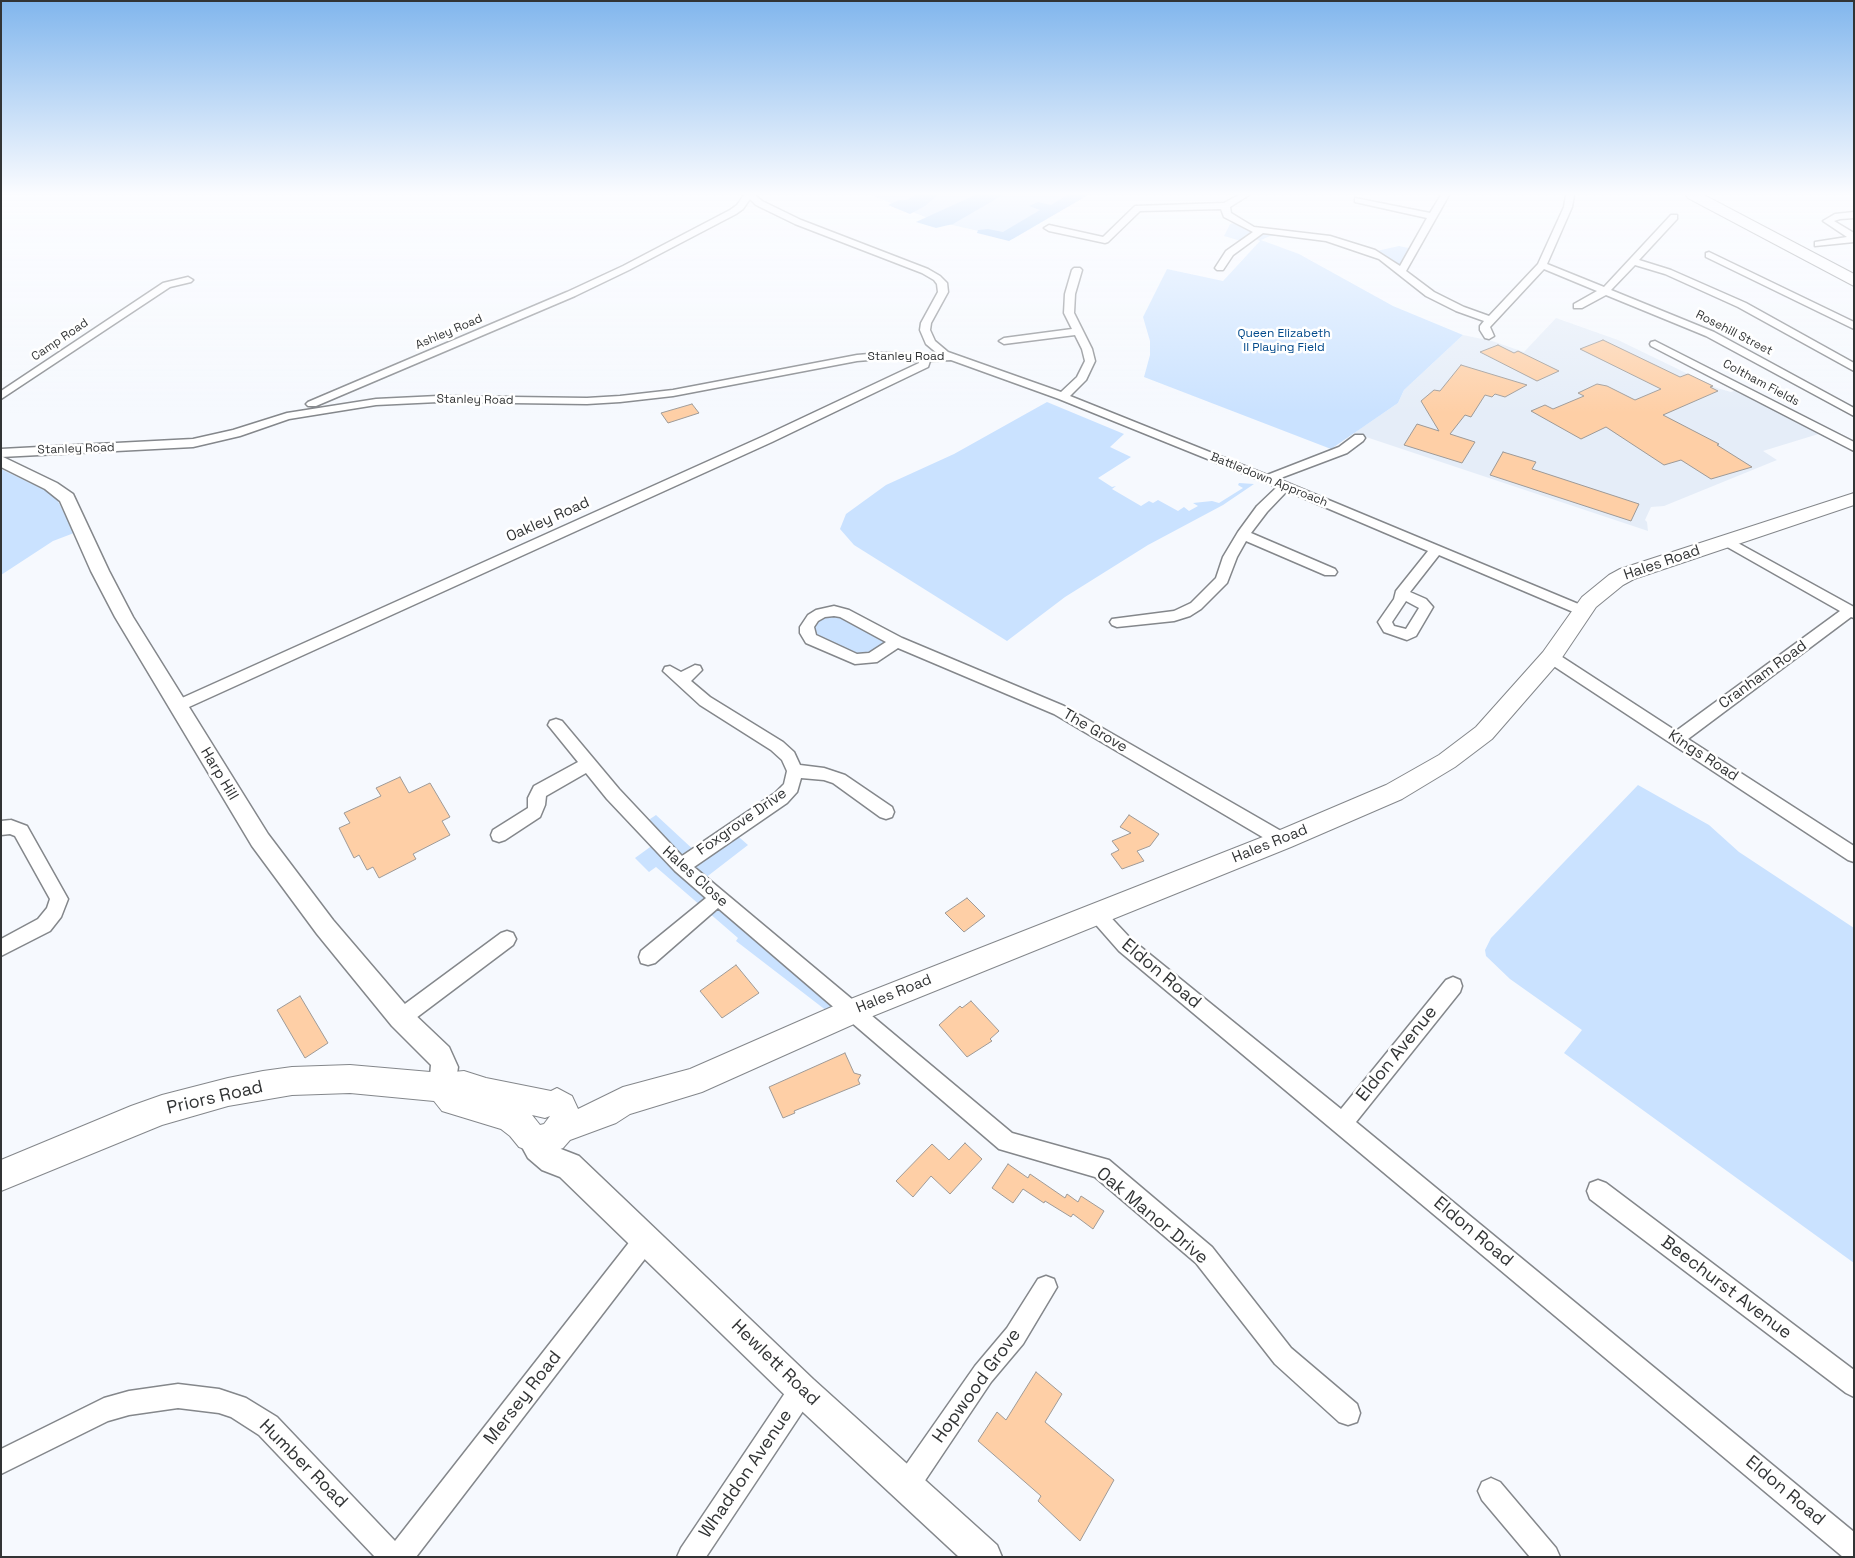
<!DOCTYPE html>
<html>
<head>
<meta charset="utf-8">
<style>
  body { margin:0 }
  #map { position:relative; width:1855px; height:1558px; overflow:hidden; background:#f6f9fe; font-family:"Space Grotesk",sans-serif }
  canvas { display:block }
  .frame { position:absolute; inset:0; border:2px solid #323435; pointer-events:none }
</style>
</head>
<body>
<div id="map">
<canvas width="1855" height="1558"></canvas>
<div class="frame"></div>
</div>
<script>
const ctx = document.querySelector('canvas').getContext('2d');
ctx.lineJoin = 'round';
function fill(path, color) {
  ctx.fillStyle = color;
  ctx.fill(path, 'evenodd');
}
function toPath(rows) {
  const path = new Path2D();
  for (const r of rows) {
    path.moveTo(r[0], r[1]);
    for (let i = 2; i < r.length; i += 2) path.lineTo(r[i], r[i + 1]);
  }
  return path;
}
function stroke(path, color, width, dash) {
  ctx.strokeStyle = color;
  ctx.lineWidth = width;
  ctx.lineCap = dash ? 'butt' : 'round';
  ctx.setLineDash(dash || []);
  ctx.stroke(path);
}
function write(font, color, halo, rows, align = 'center') {
  ctx.font = font + ' "Space Grotesk",sans-serif';
  ctx.lineWidth = 5;
  ctx.setLineDash([]);
  ctx.textBaseline = 'middle';
  ctx.strokeStyle = halo;
  ctx.fillStyle = color;
  for (const [text, x, y, turn = 0] of rows) {
    ctx.save();
    ctx.translate(x, y);
    ctx.rotate((+turn || 0) * Math.PI / 180);
    ctx.textAlign = isNaN(turn) ? turn : align;
    if (halo) ctx.strokeText(text, 0, 0);
    ctx.fillText(text, 0, 0);
    ctx.restore();
  }
}
const built = toPath([
  [1556,318,1618,340,1717,388,1731,392,1742,388,1825,432,1763,451,1777,460,1772,462,1664,506,1651,507,1645,520,1647,522,1648,531,1354,433,1398,403,1404,390,1463,335,1492,341,1524,352]
]);
const green = toPath([
  [871,195,1088,195,1013,239,935,221],
  [1238,222,1247,227,1291,236,1270,236,1261,240,1299,254,1393,306,1463,335,1404,390,1398,403,1331,449,1144,377,1150,355,1150,341,1143,317,1167,269,1223,281,1260,241,1251,237,1244,242,1224,236,1230,224],
  [1399,246,1413,249,1401,272,1372,252],
  [1047,402,1124,434,1110,447,1131,457,1098,478,1112,487,1116,486,1112,489,1141,506,1149,501,1153,503,1158,500,1178,511,1184,507,1189,511,1198,506,1193,503,1212,501,1219,503,1243,488,1238,485,1239,483,1254,484,1223,505,1148,545,1065,597,1007,641,854,545,840,529,846,514,886,485,954,454],
  [1,469,55,495,74,533,53,541,1,575],
  [834,611,897,642,866,659,811,639,807,627],
  [1638,785,1709,825,1739,852,1854,928,1854,1263,1564,1053,1582,1030,1510,979,1486,956,1485,950,1491,938],
  [656,815,697,853,732,831,748,845,700,882,853,1011,836,1018,736,941,738,938,656,867,649,872,635,858,657,842,641,825]
]);
const forest = toPath([
  [915,195,938,195,925,206,910,214,888,205,899,200,907,200],
  [975,195,1003,195,953,224,936,228,916,222],
  [1067,195,1088,195,1009,241,977,233,978,230,988,229,1003,232,1040,210,1029,206,1038,202,1051,205]
]);
const building = toPath([
  [1603,340,1680,377,1688,374,1713,386,1710,387,1718,391,1663,415,1719,444,1717,445,1752,467,1711,479,1681,460,1664,465,1606,427,1581,439,1531,411,1545,405,1553,409,1584,396,1578,393,1597,384,1607,386,1635,400,1661,389,1580,349,1603,340],
  [1498,345,1514,353,1518,351,1559,371,1537,381,1480,352,1498,345],
  [1461,365,1527,385,1505,397,1495,394,1492,397,1485,395,1471,417,1465,415,1450,434,1475,442,1462,463,1404,445,1417,424,1439,431,1421,401,1434,390,1440,391,1461,365],
  [692,404,699,413,668,423,661,413,692,404],
  [1503,452,1536,462,1532,469,1639,504,1631,521,1490,475,1503,452],
  [400,777,409,793,430,783,450,817,442,821,450,835,413,854,416,859,379,878,373,867,367,870,359,855,354,858,339,828,350,823,344,813,381,796,376,788,400,777],
  [1129,815,1159,834,1150,846,1137,851,1144,861,1122,869,1111,854,1119,850,1112,841,1131,833,1120,827,1129,815],
  [967,898,985,916,964,932,945,913,967,898],
  [736,965,759,993,722,1018,700,991,736,965],
  [300,996,328,1043,305,1058,277,1010,300,996],
  [971,1001,999,1031,990,1039,992,1041,967,1057,939,1025,960,1006,962,1008,971,1001],
  [845,1053,854,1073,861,1075,858,1080,860,1084,794,1111,795,1113,783,1118,769,1087,845,1053],
  [965,1143,982,1159,950,1194,931,1176,913,1197,896,1181,932,1144,949,1160,965,1143],
  [1008,1164,1028,1178,1030,1174,1065,1198,1067,1194,1078,1202,1081,1196,1104,1211,1093,1229,1073,1214,1071,1217,1045,1201,1044,1203,1023,1189,1013,1203,992,1188,1008,1164],
  [1036,1372,1062,1394,1045,1422,1114,1480,1080,1541,1038,1501,1041,1496,978,1441,997,1412,1006,1420,1036,1372]
]);
const minor = toPath([
  [744,195,755,195,762,201,801,220,928,269,940,276,947,283,948,292,931,323,930,330,935,341,948,352,1061,392,1077,377,1085,361,1082,349,1075,335,1004,344,999,341,1004,338,1072,329,1064,313,1065,294,1072,270,1074,268,1080,268,1082,270,1075,294,1074,313,1092,349,1095,361,1086,380,1070,396,1267,475,1339,447,1355,435,1363,435,1365,438,1363,441,1347,453,1278,479,1588,608,1590,611,1588,614,1578,614,1439,555,1410,592,1426,599,1433,607,1416,636,1407,640,1384,632,1378,622,1394,599,1396,591,1428,551,1287,491,1267,512,1251,533,1335,569,1337,572,1335,575,1325,575,1246,541,1237,557,1227,583,1201,609,1190,616,1174,621,1117,627,1112,625,1110,622,1112,619,1174,611,1191,603,1216,578,1223,557,1238,532,1257,506,1277,487,1059,399,951,360,930,361,928,367,772,442,178,712,173,710,170,706,173,702,764,436,919,363,919,361,881,359,857,361,673,396,620,402,587,404,438,402,376,405,289,419,240,436,193,447,1,457,1,449,193,439,233,430,287,413,376,399,438,396,587,398,620,396,673,390,857,355,881,353,938,354,926,344,920,330,921,323,938,292,937,284,934,280,922,273,795,224,756,205,750,199,743,209,736,214,629,270,575,296,316,406,308,406,306,404,308,402,567,292,623,266,730,210,737,205,744,195],
  [1406,601,1419,608,1406,629,1394,626,1392,622,1406,601],
  [1239,195,1249,195,1230,207,1231,213,1254,227,1330,236,1375,250,1400,266,1427,218,1355,202,1355,198,1430,213,1441,195,1449,195,1406,271,1434,292,1464,307,1489,316,1538,264,1564,207,1566,195,1574,195,1572,207,1547,264,1604,287,1671,215,1677,215,1677,219,1639,260,1671,270,1746,303,1854,363,1854,371,1738,307,1665,274,1635,265,1611,290,1714,332,1854,408,1854,416,1706,336,1606,295,1582,308,1574,308,1574,304,1597,291,1544,269,1490,327,1494,336,1489,339,1485,338,1480,330,1480,326,1484,321,1456,311,1426,296,1379,259,1326,241,1263,233,1233,255,1223,270,1217,270,1215,268,1226,251,1253,232,1224,217,1221,209,1140,211,1108,242,1105,243,1049,231,1044,228,1049,225,1103,237,1135,206,1224,203,1239,195],
  [1854,212,1854,218,1840,219,1834,221,1854,233,1854,242,1815,246,1815,242,1847,237,1823,221,1835,214,1854,212],
  [1709,252,1854,322,1854,329,1706,257,1706,253,1709,252],
  [188,277,193,280,191,282,170,287,1,399,1,391,163,283,188,277],
  [1655,341,1854,442,1854,451,1651,346,1650,344,1651,342,1655,341],
  [1727,537,1854,607,1854,618,1851,617,1688,739,1854,846,1854,862,1848,860,1546,661,1544,657,1546,653,1551,652,1556,653,1676,731,1840,611,1722,544,1720,541,1722,538,1727,537],
  [834,606,849,610,902,638,1064,706,1288,835,1291,840,1288,845,1282,847,1276,845,1054,714,898,648,877,662,855,664,806,643,800,633,800,627,808,615,816,610,834,606],
  [834,616,840,617,886,642,869,653,857,654,816,635,814,627,818,621,825,617,834,616],
  [695,665,700,666,702,670,691,681,710,697,783,742,794,752,800,765,824,768,845,775,892,807,894,812,892,817,886,819,880,817,833,783,824,780,801,778,797,792,787,803,694,867,1012,1133,1109,1160,1212,1247,1291,1348,1357,1404,1360,1413,1357,1422,1348,1425,1339,1422,1275,1364,1196,1263,1095,1177,999,1149,718,908,655,963,648,965,641,963,639,957,641,951,706,898,675,871,607,799,586,773,546,796,545,805,540,817,505,840,499,842,493,840,491,835,493,830,528,808,528,798,534,786,578,762,548,725,550,721,556,719,562,721,619,789,682,856,775,793,784,784,787,771,782,760,771,750,700,705,663,671,665,667,670,666,681,672,695,665],
  [11,820,27,826,68,899,61,917,50,931,1,956,1,939,38,919,47,908,50,899,15,836,10,834,1,835,1,821,11,820],
  [1096,905,1102,908,1131,939,1341,1109,1446,980,1453,977,1460,980,1462,986,1460,992,1356,1122,1854,1532,1854,1557,1843,1557,1119,951,1090,918,1087,913,1090,908,1096,905],
  [507,931,513,933,516,939,513,945,408,1024,401,1027,394,1024,391,1018,394,1012,501,933,507,931],
  [1598,1180,1606,1183,1854,1370,1854,1397,1846,1393,1590,1199,1587,1191,1590,1183,1598,1180],
  [646,1228,654,1231,657,1239,654,1247,416,1557,375,1557,259,1435,231,1417,219,1413,178,1408,129,1415,108,1421,1,1474,1,1449,104,1398,129,1391,178,1384,219,1389,246,1398,277,1417,395,1541,638,1231,646,1228],
  [1046,1276,1054,1279,1057,1287,1023,1344,991,1382,916,1494,907,1498,898,1494,894,1485,898,1476,975,1366,1007,1328,1038,1279,1046,1276],
  [802,1378,811,1381,814,1390,811,1399,706,1557,677,1557,681,1548,793,1381,802,1378],
  [1491,1478,1500,1482,1556,1548,1560,1557,1530,1557,1482,1500,1478,1491,1482,1482,1491,1478]
]);
const tertiary = toPath([
  [1,456,57,483,73,494,109,571,133,617,268,834,333,920,410,1010,449,1047,458,1067,455,1087,451,1096,442,1100,433,1096,429,1087,431,1065,392,1026,317,934,252,846,115,617,91,571,60,501,45,489,1,467,1,456],
  [530,1122,540,1126,548,1138,561,1149,579,1156,813,1379,997,1545,1002,1557,959,1557,791,1401,560,1177,542,1170,528,1158,516,1136,520,1126,530,1122]
]);
const secondary = toPath([
  [1854,493,1854,505,1634,579,1623,585,1596,607,1559,662,1492,739,1455,767,1402,799,1291,847,863,1020,702,1092,630,1114,616,1123,570,1140,563,1148,552,1152,540,1155,519,1147,510,1136,501,1129,442,1111,434,1101,350,1093,292,1095,228,1106,162,1125,1,1191,1,1160,131,1106,162,1095,228,1078,263,1071,292,1067,350,1065,442,1073,464,1071,486,1078,551,1091,557,1088,572,1096,578,1109,623,1087,690,1069,843,1002,1273,833,1386,785,1439,755,1476,727,1543,652,1582,597,1609,575,1620,569,1854,493],
  [532,1115,545,1118,550,1116,544,1124,540,1125,532,1115]
]);
const trunk = toPath([
  [1686,195,1704,195,1854,274,1854,286,1688,198,1686,195]
]);
const farStreetnames = [
  ["Ashley Road",449,332,-23],
  ["Rosehill Street",1734,333,27],
  ["Camp Road",60,340,-34],
  ["Stanley Road",906,357],
  ["Coltham Fields",1761,383,28],
  ["Stanley Road",475,400,1],
  ["Stanley Road",76,449,-2],
  ["Battledown Approach",1269,480,22]
];
const farParknames = [
  ["Queen Elizabeth",1284,334],
  ["II Playing Field",1284,348]
];
const streetNames = [
  ["Oakley Road",548,520,-24],
  ["Hales Road",1662,563,-19],
  ["Cranham Road",1763,675,-36],
  ["The Grove",1095,731,30],
  ["Kings Road",1703,756,33],
  ["Harp Hill",219,774,59],
  ["Foxgrove Drive",742,822,-35],
  ["Hales Road",1270,844,-22],
  ["Hales Close",695,877,42],
  ["Hales Road",894,994,-22]
];
const nearStreetnames = [
  ["Eldon Road",1161,974,40],
  ["Eldon Avenue",1397,1054,-51],
  ["Priors Road",215,1098,-13],
  ["Oak Manor Drive",1152,1216,40],
  ["Eldon Road",1473,1232,40],
  ["Beechurst Avenue",1726,1288,37],
  ["Hewlett Road",775,1363,44],
  ["Hopwood Grove",977,1386,-54],
  ["Mersey Road",523,1398,-52],
  ["Humber Road",303,1464,45],
  ["Whaddon Avenue",746,1474,-56],
  ["Eldon Road",1785,1491,40]
];
fill(built, '#e5edf8');
fill(green, '#cae2ff');
fill(forest, '#8cbffa');
fill(building, '#fecfa6');
stroke(building, '#9e9a97', 1);
stroke(minor, '#84878b', 3);
stroke(tertiary, '#84878b', 3);
stroke(secondary, '#84878b', 2);
stroke(trunk, '#84878b', 2);
fill(minor, '#fff');
fill(tertiary, '#fff');
fill(secondary, '#fff');
fill(trunk, '#fff');
const sky = ctx.createLinearGradient(0, 0, 0, 413);
sky.addColorStop(0, '#81b6ed');
sky.addColorStop(0.47, '#fbfcff');
sky.addColorStop(1, '#fbfcff00');
ctx.fillStyle = sky;
ctx.fillRect(0, 0, 1855, 413);
write('12px', '#323435', '#fff', farStreetnames);
write('12px', '#034a8b', '#fff', farParknames);
write('15px', '#323435', '#fff', streetNames);
write('18px', '#323435', '#fff', nearStreetnames);
</script>
</body>
</html>
